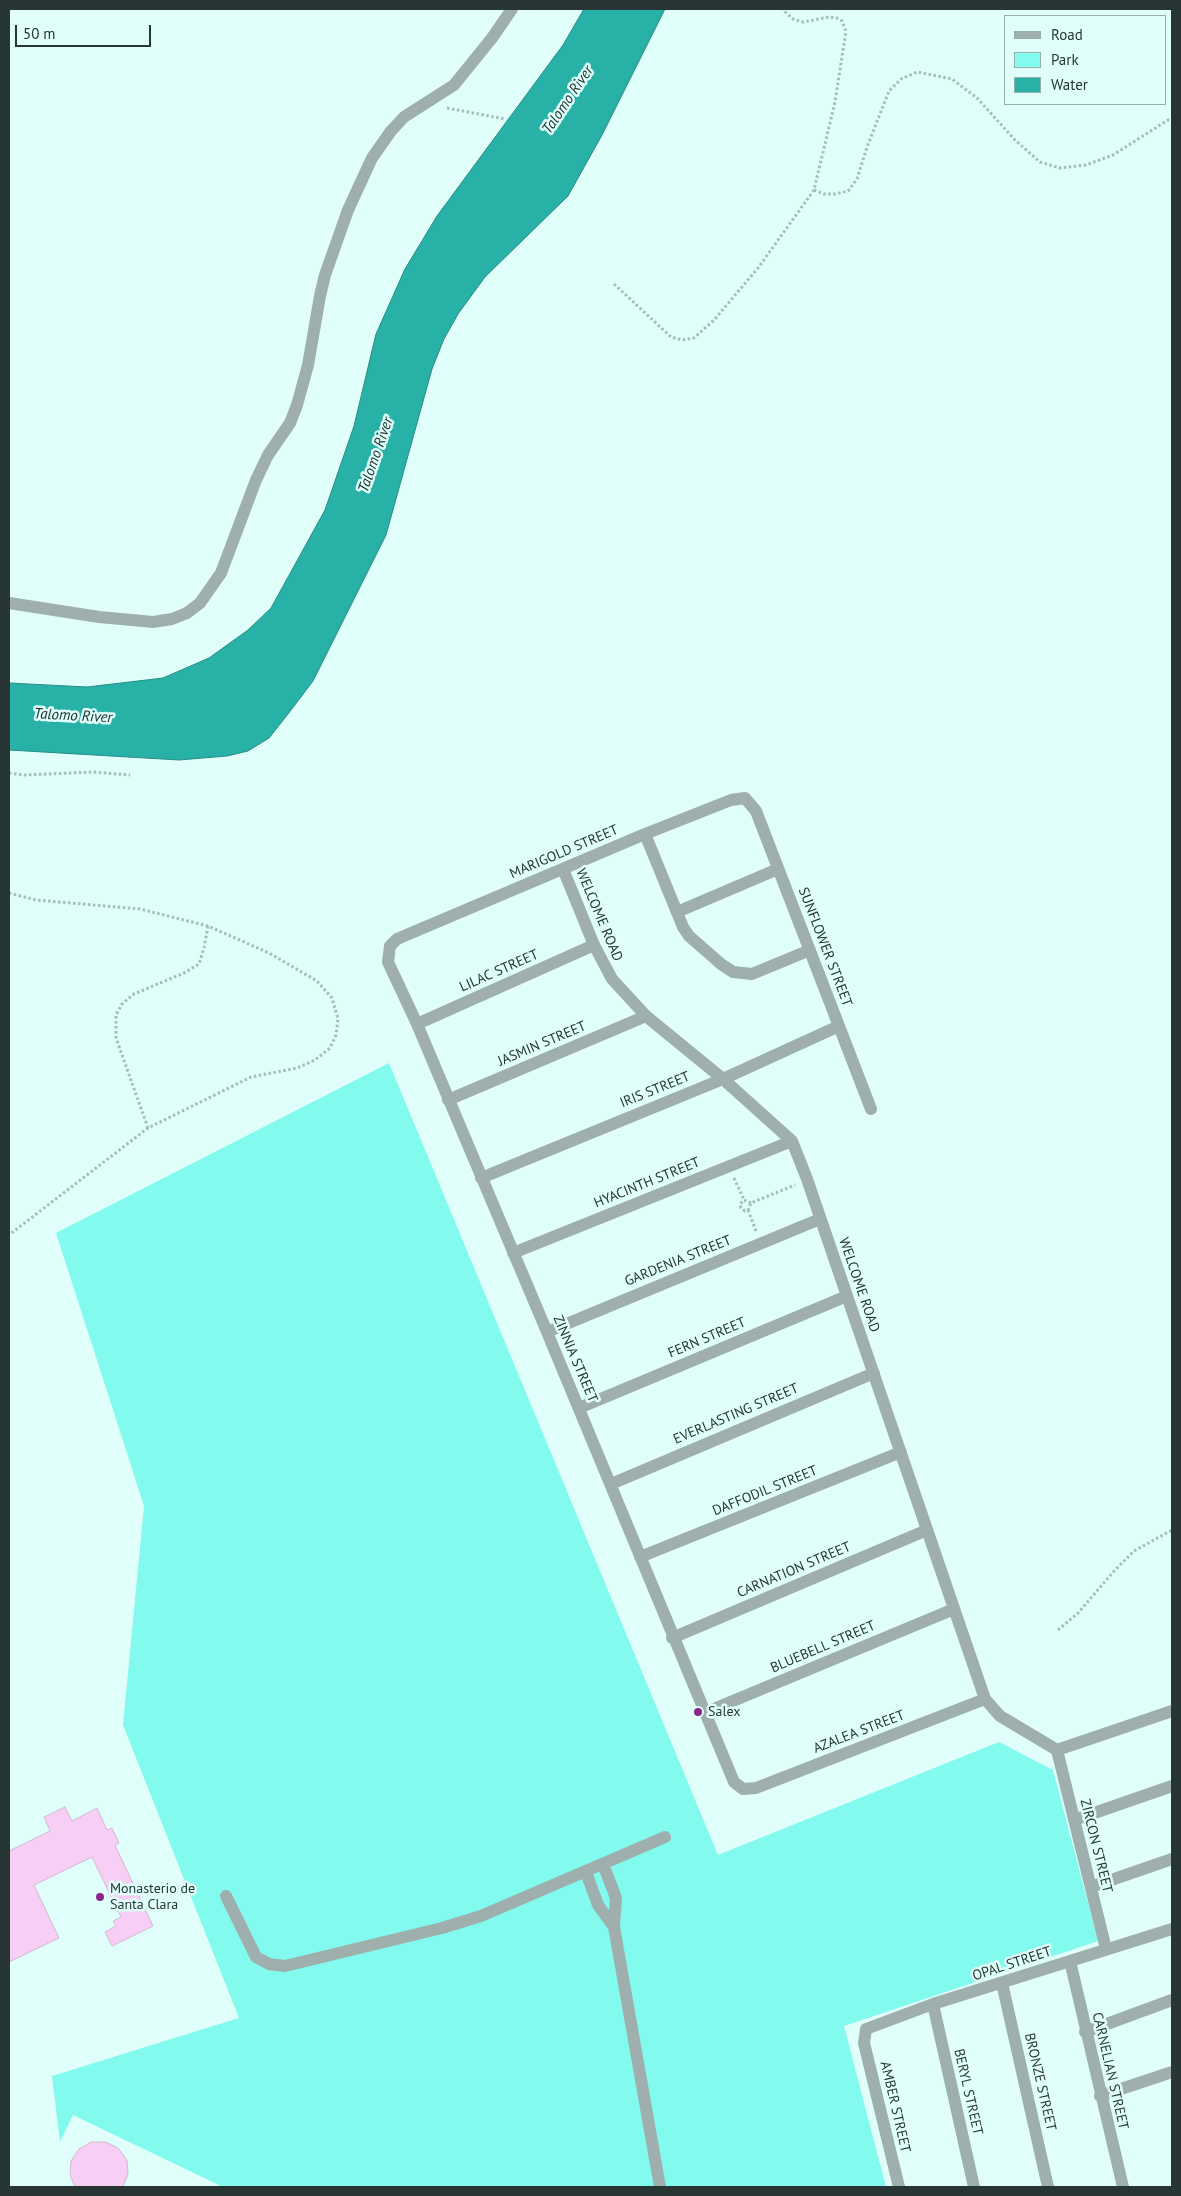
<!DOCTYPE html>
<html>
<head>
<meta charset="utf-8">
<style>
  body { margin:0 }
  #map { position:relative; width:1181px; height:2196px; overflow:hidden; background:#e0fffb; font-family:"PT Sans",sans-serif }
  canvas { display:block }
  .frame { position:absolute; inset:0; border:10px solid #273634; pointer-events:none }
  .legend { position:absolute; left:1004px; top:15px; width:162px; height:90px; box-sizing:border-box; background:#e0fffb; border:1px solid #96afab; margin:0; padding:6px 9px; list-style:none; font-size:15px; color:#273634 }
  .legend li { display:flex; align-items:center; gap:10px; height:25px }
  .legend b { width:25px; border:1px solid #96afab }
  .scale { position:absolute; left:15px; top:25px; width:136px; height:22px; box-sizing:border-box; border:2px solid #273634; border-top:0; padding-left:6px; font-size:15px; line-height:18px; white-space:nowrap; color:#273634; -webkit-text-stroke:4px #e0fffb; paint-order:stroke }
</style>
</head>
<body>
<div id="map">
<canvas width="1181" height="2196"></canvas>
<div class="frame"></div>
<ul class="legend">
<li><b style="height:6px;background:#9fafad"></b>Road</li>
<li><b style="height:14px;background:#82faee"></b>Park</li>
<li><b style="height:14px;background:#28b1a7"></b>Water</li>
</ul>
<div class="scale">50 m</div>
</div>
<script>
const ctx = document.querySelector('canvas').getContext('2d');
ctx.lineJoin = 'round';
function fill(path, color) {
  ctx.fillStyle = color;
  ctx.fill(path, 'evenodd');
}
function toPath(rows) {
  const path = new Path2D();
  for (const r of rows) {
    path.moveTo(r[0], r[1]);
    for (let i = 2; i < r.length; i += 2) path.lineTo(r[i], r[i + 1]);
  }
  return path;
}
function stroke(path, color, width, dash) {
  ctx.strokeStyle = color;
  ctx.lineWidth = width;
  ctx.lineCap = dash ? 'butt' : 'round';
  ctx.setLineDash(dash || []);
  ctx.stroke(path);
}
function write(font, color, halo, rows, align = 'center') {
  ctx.font = font + ' "PT Sans",sans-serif';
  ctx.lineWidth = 5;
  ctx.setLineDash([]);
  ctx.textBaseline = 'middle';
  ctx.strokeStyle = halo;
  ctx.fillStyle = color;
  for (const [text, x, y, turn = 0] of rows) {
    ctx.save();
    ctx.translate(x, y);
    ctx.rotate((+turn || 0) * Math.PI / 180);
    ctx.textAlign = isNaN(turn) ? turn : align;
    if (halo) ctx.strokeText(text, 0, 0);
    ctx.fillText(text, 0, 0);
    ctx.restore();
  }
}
const green = toPath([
  [389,1063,718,1855,999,1742,1053,1770,1098,1941,844,2026,886,2187,223,2187,73,2115,60,2142,52,2076,239,2018,123,1725,144,1506,56,1233]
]);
const water = toPath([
  [584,9,665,9,602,135,568,196,485,277,458,314,444,339,432,369,386,535,313,681,288,714,269,738,248,751,227,756,179,760,9,750,9,683,87,687,163,678,209,658,248,630,271,608,325,510,354,426,376,334,405,269,437,216,563,45,584,9]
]);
const building = toPath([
  [65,1807,72,1821,97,1808,107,1830,112,1828,119,1843,115,1845,153,1926,112,1946,105,1932,116,1926,113,1921,121,1917,92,1857,34,1885,59,1938,9,1962,9,1851,50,1831,44,1817,65,1807],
  [91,2142,106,2142,118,2148,127,2160,128,2174,123,2187,75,2187,70,2175,71,2161,79,2149,91,2142]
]);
const path = toPath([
  [447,108,505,119],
  [814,190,824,194,835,194,848,191,857,179,867,147,889,91,901,79,917,72,952,79,977,98,1015,140,1040,162,1060,168,1086,165,1113,155,1168,120,1172,120],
  [614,284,671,337,682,340,694,338,714,320,758,268,814,190,835,102,846,31,842,21,837,18,829,17,803,22,793,19,782,9],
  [9,773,24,775,93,772,130,775],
  [9,893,36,900,140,909,208,926,269,953,317,981,332,998,338,1019,336,1035,330,1048,315,1060,297,1068,251,1077,148,1128,9,1235],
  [148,1128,116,1038,116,1015,122,1004,134,994,184,973,199,964,204,948,208,926],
  [734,1178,744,1200],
  [751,1203,744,1200,740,1204,741,1208,745,1211,748,1210,751,1203,795,1185],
  [748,1210,756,1231],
  [1058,1630,1078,1613,1115,1570,1134,1551,1172,1530]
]);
const minor = toPath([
  [9,603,99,617,153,622,172,619,187,613,200,603,221,573,256,480,268,455,290,423,297,405,308,365,320,296,325,275,348,210,372,158,391,131,404,117,454,85,492,38,512,9],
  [645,834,683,927,689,936,721,964,733,972,752,974,810,950],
  [563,869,594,945,612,979,646,1016,723,1079,792,1141,807,1179,985,1699,1000,1716,1057,1750],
  [677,912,778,869],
  [417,1024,594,945],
  [448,1100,646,1016],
  [871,1109,756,811,745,798,731,800,645,834,397,939,390,946,388,962,417,1024,547,1332,734,1782,743,1789,756,1788,985,1699],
  [481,1178,723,1079,839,1026],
  [513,1253,792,1141],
  [547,1332,820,1219],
  [579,1408,847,1296],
  [611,1484,874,1373],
  [640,1557,901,1452],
  [672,1638,927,1530],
  [704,1713,954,1609],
  [1057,1750,1106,1949],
  [1057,1750,1172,1711],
  [1074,1820,1172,1786],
  [603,1864,616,1898,614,1927,660,2187],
  [586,1872,598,1905,614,1927],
  [1091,1887,1172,1859],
  [226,1896,256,1957,269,1964,285,1966,442,1928,481,1916,665,1837],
  [1070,1961,1123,2187],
  [1002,1983,1048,2187],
  [933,2004,974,2187],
  [1085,2032,1172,2000],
  [1100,2096,1172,2072],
  [899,2187,864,2043,866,2029,933,2004,1172,1929]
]);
const markers = [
  [698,1712,5,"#8c268c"],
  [100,1897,5,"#8c268c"]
];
const streetNames = [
  ["MARIGOLD STREET",564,852,-23],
  ["WELCOME ROAD",599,915,67],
  ["SUNFLOWER STREET",825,947,69],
  ["LILAC STREET",499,971,-24],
  ["JASMIN STREET",542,1044,-23],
  ["IRIS STREET",655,1090,-22],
  ["HYACINTH STREET",647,1183,-22],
  ["GARDENIA STREET",678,1261,-22],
  ["WELCOME ROAD",859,1285,71],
  ["FERN STREET",707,1338,-23],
  ["ZINNIA STREET",575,1359,67],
  ["EVERLASTING STREET",736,1414,-23],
  ["DAFFODIL STREET",765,1491,-22],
  ["CARNATION STREET",794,1570,-23],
  ["BLUEBELL STREET",823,1647,-23],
  ["AZALEA STREET",859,1732,-21],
  ["ZIRCON STREET",1096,1846,76],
  ["OPAL STREET",1012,1964,-18],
  ["CARNELIAN STREET",1110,2071,77],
  ["BRONZE STREET",1040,2082,77],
  ["BERYL STREET",968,2092,77],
  ["AMBER STREET",895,2107,77]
];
const poiNames = [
  ["Salex",708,1712],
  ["Monasterio de",110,1889],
  ["Santa Clara",110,1905]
];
const waterNames = [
  ["Talomo River",568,100,-56],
  ["Talomo River",376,455,-71],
  ["Talomo River",73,716,3]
];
fill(green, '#82faee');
fill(water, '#28b1a7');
stroke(water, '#288c84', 1);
fill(building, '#f7cff5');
stroke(building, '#d1b9cf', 1);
stroke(path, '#a3bdba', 3, [2.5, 2.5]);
stroke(minor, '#9fafad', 12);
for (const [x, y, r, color] of markers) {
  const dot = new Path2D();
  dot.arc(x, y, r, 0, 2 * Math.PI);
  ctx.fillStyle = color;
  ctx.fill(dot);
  stroke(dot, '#e0fffb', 2);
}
write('14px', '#273634', '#e0fffb', streetNames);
write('14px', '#273634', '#e0fffb', poiNames, 'left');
write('italic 15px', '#1a302e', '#e0fffb', waterNames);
</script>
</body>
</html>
